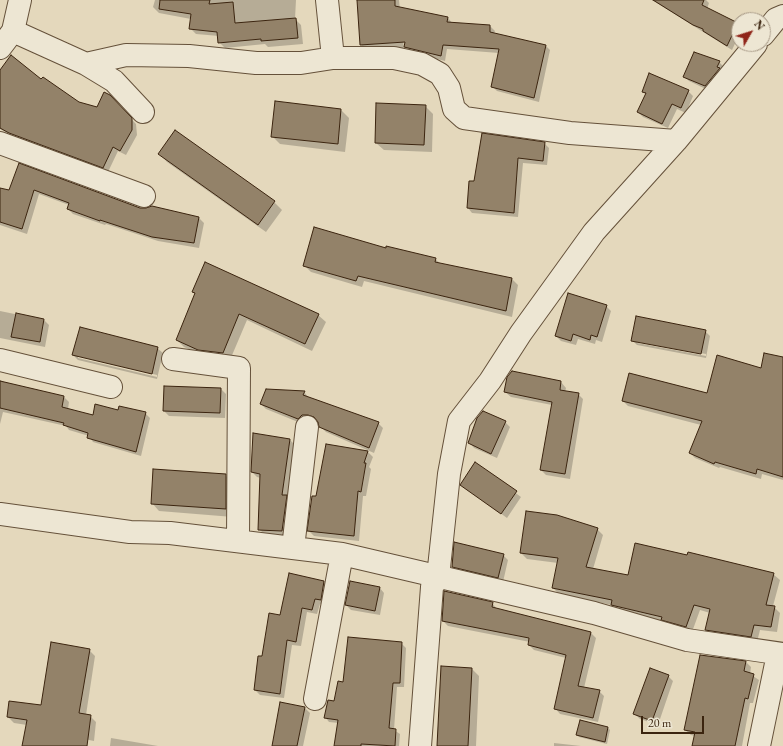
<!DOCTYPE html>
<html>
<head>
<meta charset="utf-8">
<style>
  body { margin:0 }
  #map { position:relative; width:783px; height:746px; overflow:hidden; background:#e4d8bc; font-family:"EB Garamond",serif }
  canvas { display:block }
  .north { position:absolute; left:731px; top:12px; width:40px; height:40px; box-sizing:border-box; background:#ede6d3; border:1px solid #a69885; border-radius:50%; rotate:51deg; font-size:11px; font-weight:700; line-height:16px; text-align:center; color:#3b240f }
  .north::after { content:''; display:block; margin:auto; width:14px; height:18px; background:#8f2418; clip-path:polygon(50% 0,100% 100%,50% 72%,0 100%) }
  .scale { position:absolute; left:641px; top:716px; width:63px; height:18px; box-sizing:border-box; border:2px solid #3b240f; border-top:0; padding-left:5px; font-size:12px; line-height:14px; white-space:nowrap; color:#3b240f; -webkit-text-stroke:3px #ede6d3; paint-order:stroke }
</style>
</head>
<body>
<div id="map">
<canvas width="783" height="746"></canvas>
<div class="north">N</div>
<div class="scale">20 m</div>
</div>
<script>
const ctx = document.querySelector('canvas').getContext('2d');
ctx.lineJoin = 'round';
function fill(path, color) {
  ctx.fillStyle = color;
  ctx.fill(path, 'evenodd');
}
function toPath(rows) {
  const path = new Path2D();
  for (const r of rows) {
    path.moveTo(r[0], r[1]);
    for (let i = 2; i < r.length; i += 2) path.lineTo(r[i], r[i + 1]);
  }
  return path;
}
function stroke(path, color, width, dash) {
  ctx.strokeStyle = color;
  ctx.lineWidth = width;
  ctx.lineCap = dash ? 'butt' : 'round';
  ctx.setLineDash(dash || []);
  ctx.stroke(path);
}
const shadow = toPath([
  [155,0,296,0,295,19,301,25,303,44,268,47,265,44,225,48,219,42,219,36,196,34,190,28,191,19,159,13,153,7],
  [358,0,399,0,404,49,368,52,361,45],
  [652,0,706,0,709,3,707,9,739,25,739,35,732,50],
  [411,11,448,18,453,24,490,26,495,31,494,34,545,45,550,50,539,102,497,91,492,86,499,53,447,49,445,61,410,52,405,47],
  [719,62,724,67,710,91,689,81,684,76],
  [41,80,78,103,97,109,115,102,136,124,137,135,126,155,118,151,108,172,16,138,0,129,0,87],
  [643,91,688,91,693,96,686,113,677,109,668,128,643,117,638,112,646,95],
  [276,102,341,110,349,118,345,152,280,144,272,136],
  [425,106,433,114,432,152,384,150,376,143],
  [544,143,549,148,547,165,523,163,518,217,472,213,468,208,474,183],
  [160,154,274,202,282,210,266,232,167,162],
  [19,165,139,209,199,218,204,223,199,248,158,241,106,224,105,225,73,214,68,209,69,205,39,194,27,234,0,225,0,189,9,192],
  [386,249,435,259,441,264,512,279,518,285,512,317,364,281,362,287,311,272,305,266],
  [193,291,318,315,326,322,312,351,247,320,230,360,206,357,184,347,177,340,196,294],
  [606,306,611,311,602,342,596,340,595,344,578,339,576,345,561,341,556,336],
  [0,311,44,320,49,325,45,347,0,338],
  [705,331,710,336,706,358,637,345,632,340],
  [637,341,706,354,706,356,637,343],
  [157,348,163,353,157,379,78,360,73,355],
  [78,356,157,375,157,377,78,358],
  [783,362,783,480,762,474,761,479,720,467,719,468,695,458,690,453,701,425,628,406,623,401,708,394,762,369],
  [0,380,9,384,64,397,69,402,68,409,93,417,119,411,145,413,150,418,141,456,93,442,89,436,69,430,66,426,3,412,0,424],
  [561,382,566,388,565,392,578,394,583,399,570,479,546,475,541,470,552,405,511,397,505,392],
  [221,389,226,394,225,418,169,416,164,411],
  [304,392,309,398,378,423,383,428,374,453,326,432,320,426,319,421,314,419,303,424,266,409,261,404],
  [505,422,510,427,497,458,474,448,469,442],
  [290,440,295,445,288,498,291,501,287,536,265,535,260,530,261,478,257,477,252,472],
  [327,445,368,452,373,457,369,467,371,469,366,496,363,496,359,541,314,536,309,531],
  [475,463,521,497,507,518,462,485],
  [225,475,233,483,233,517,159,511,152,503],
  [597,529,603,535,593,569,629,576,773,574,780,580,773,606,780,613,777,632,760,630,757,642,712,636,706,630,710,613,700,610,692,632,669,625,665,622,618,611,612,605,559,594,553,588,558,563,527,559,521,553],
  [503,555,508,560,503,582,458,572,453,566],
  [324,582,329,587,326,605,320,604,317,614,307,612,301,646,292,645,284,698,260,695,255,690,263,657,281,616],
  [379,587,384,593,380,615,351,610,346,605],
  [492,603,497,609,591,633,596,638,584,688,599,691,604,696,598,722,560,714,555,708,566,658,534,650,529,645,530,642,448,626,443,621],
  [401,643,406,648,404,687,397,687,394,730,400,734,399,746,335,746,339,723,329,722,325,717,344,683],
  [89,650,95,656,86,715,90,716,96,722,94,741,84,739,82,746,23,746,27,725,14,723,8,717,42,706],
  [701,656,746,662,751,667,750,674,759,680,753,703,750,703,742,746,693,746,695,736,691,735,685,730],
  [472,669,479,676,476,746,438,746],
  [668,676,673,681,658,725,640,719,635,714],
  [305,708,310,713,303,746,273,746],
  [580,721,608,728,610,730,607,744,579,737,577,735],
  [111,738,158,746,110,746],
  [554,743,581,746,554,746]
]);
const building = toPath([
  [160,0,210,0,209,4,233,2,235,23,296,18,298,38,261,41,261,39,218,43,217,32,189,29,191,14,159,9,160,0],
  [357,0,395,0,395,6,448,17,447,22,490,25,490,32,546,45,534,98,491,87,499,49,443,45,441,56,404,47,405,42,360,45,357,0],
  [653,0,704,0,702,5,738,23,727,46,703,31,703,29,693,25,653,0],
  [694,52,720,61,717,67,720,68,705,86,683,77,694,52],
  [11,55,41,79,43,77,79,102,97,107,104,92,110,95,132,118,132,130,120,151,113,147,103,168,9,133,0,128,0,70,11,55],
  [649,73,689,90,681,108,672,104,662,124,637,112,646,93,642,92,649,73],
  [275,101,341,109,338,144,271,137,275,101],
  [376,103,426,105,424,145,375,143,376,103],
  [175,130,275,201,258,225,158,154,175,130],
  [482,133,545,142,543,161,518,158,514,213,467,208,469,181,474,181,482,133],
  [19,163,140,208,146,208,152,206,199,217,194,243,152,237,100,220,100,221,67,209,69,203,34,190,22,229,0,222,0,188,9,190,19,163],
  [314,227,386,248,386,246,436,258,435,262,512,278,506,311,358,276,356,281,303,266,314,227],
  [205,262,319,314,305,344,239,314,223,353,198,350,176,340,195,293,192,292,205,262],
  [568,293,607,305,597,337,591,335,590,340,573,334,571,341,555,336,568,293],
  [16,313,44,319,40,342,11,337,16,313],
  [636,316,706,330,701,354,631,341,636,316],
  [80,327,158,347,152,374,72,355,80,327],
  [764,353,783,357,783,477,757,469,756,474,715,462,714,464,689,453,702,421,622,401,629,373,707,393,717,355,761,368,764,353],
  [512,371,561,381,560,390,579,393,565,474,540,470,552,402,504,392,507,377,512,371],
  [0,381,64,396,62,407,93,415,95,404,118,410,119,406,146,412,136,452,87,438,88,433,63,425,64,423,0,408,0,381],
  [164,386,221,388,220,413,163,411,164,386],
  [266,389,305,391,303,395,379,422,369,448,319,427,318,422,314,417,308,415,302,415,298,419,260,404,266,389],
  [483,411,506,421,491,454,468,443,477,418,483,411],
  [253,433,290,439,282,495,287,495,282,531,258,530,260,474,251,472,253,433],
  [326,444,368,451,364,463,366,463,361,492,358,491,354,536,307,531,312,496,316,496,326,444],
  [475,462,517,491,501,514,460,485,475,462],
  [153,469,226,474,226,509,151,504,153,469],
  [526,511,557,515,598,528,586,567,628,575,635,543,687,555,688,552,774,573,766,605,775,606,771,627,754,625,751,637,705,630,710,609,694,605,686,627,661,620,662,617,611,605,612,600,552,588,558,558,520,553,526,511],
  [454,542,504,554,498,578,452,567,454,542],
  [289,573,324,581,321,600,315,599,312,610,302,608,296,642,287,640,280,694,254,690,258,656,262,656,269,613,280,615,289,573],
  [350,581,380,587,375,611,345,605,350,581],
  [444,591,493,602,492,607,591,632,578,686,600,690,593,718,554,709,566,655,528,645,529,638,442,621,444,591],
  [348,637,402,642,400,683,393,683,389,728,396,729,395,746,361,744,361,746,334,746,338,720,324,718,328,700,334,701,338,681,343,682,348,637],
  [51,642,90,649,79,713,91,715,87,746,22,746,27,720,7,717,9,701,41,705,51,642],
  [700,655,746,661,744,671,754,674,748,699,745,698,735,746,692,746,695,732,684,730,700,655],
  [441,666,472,668,468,746,437,746,441,666],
  [650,668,669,675,652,721,633,714,650,668],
  [280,702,305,707,297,746,272,746,280,702],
  [580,720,608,727,605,742,576,735,580,720]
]);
const minor = toPath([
  [327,0,333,58],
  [13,31,86,64,126,55,189,56,256,63,301,63,333,58,394,58,422,64,440,74,449,88,454,109,464,118,570,133,676,141],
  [763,35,776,19,783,16],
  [0,48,13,31,20,0],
  [86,64,114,81,143,112],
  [0,143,144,196],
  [173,359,239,368,238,541],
  [0,360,111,387],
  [0,514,130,532,170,533,342,554,594,613,687,640,783,654],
  [293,548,307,427],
  [315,699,342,554],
  [420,746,432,587,438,577,449,474,459,421,490,381,521,333,594,232,676,141,756,44],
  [759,746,778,654]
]);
fill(shadow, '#0003');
fill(building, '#938269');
stroke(building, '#3b240f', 1);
stroke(minor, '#65513a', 24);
stroke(minor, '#ede6d3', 22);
</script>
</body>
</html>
